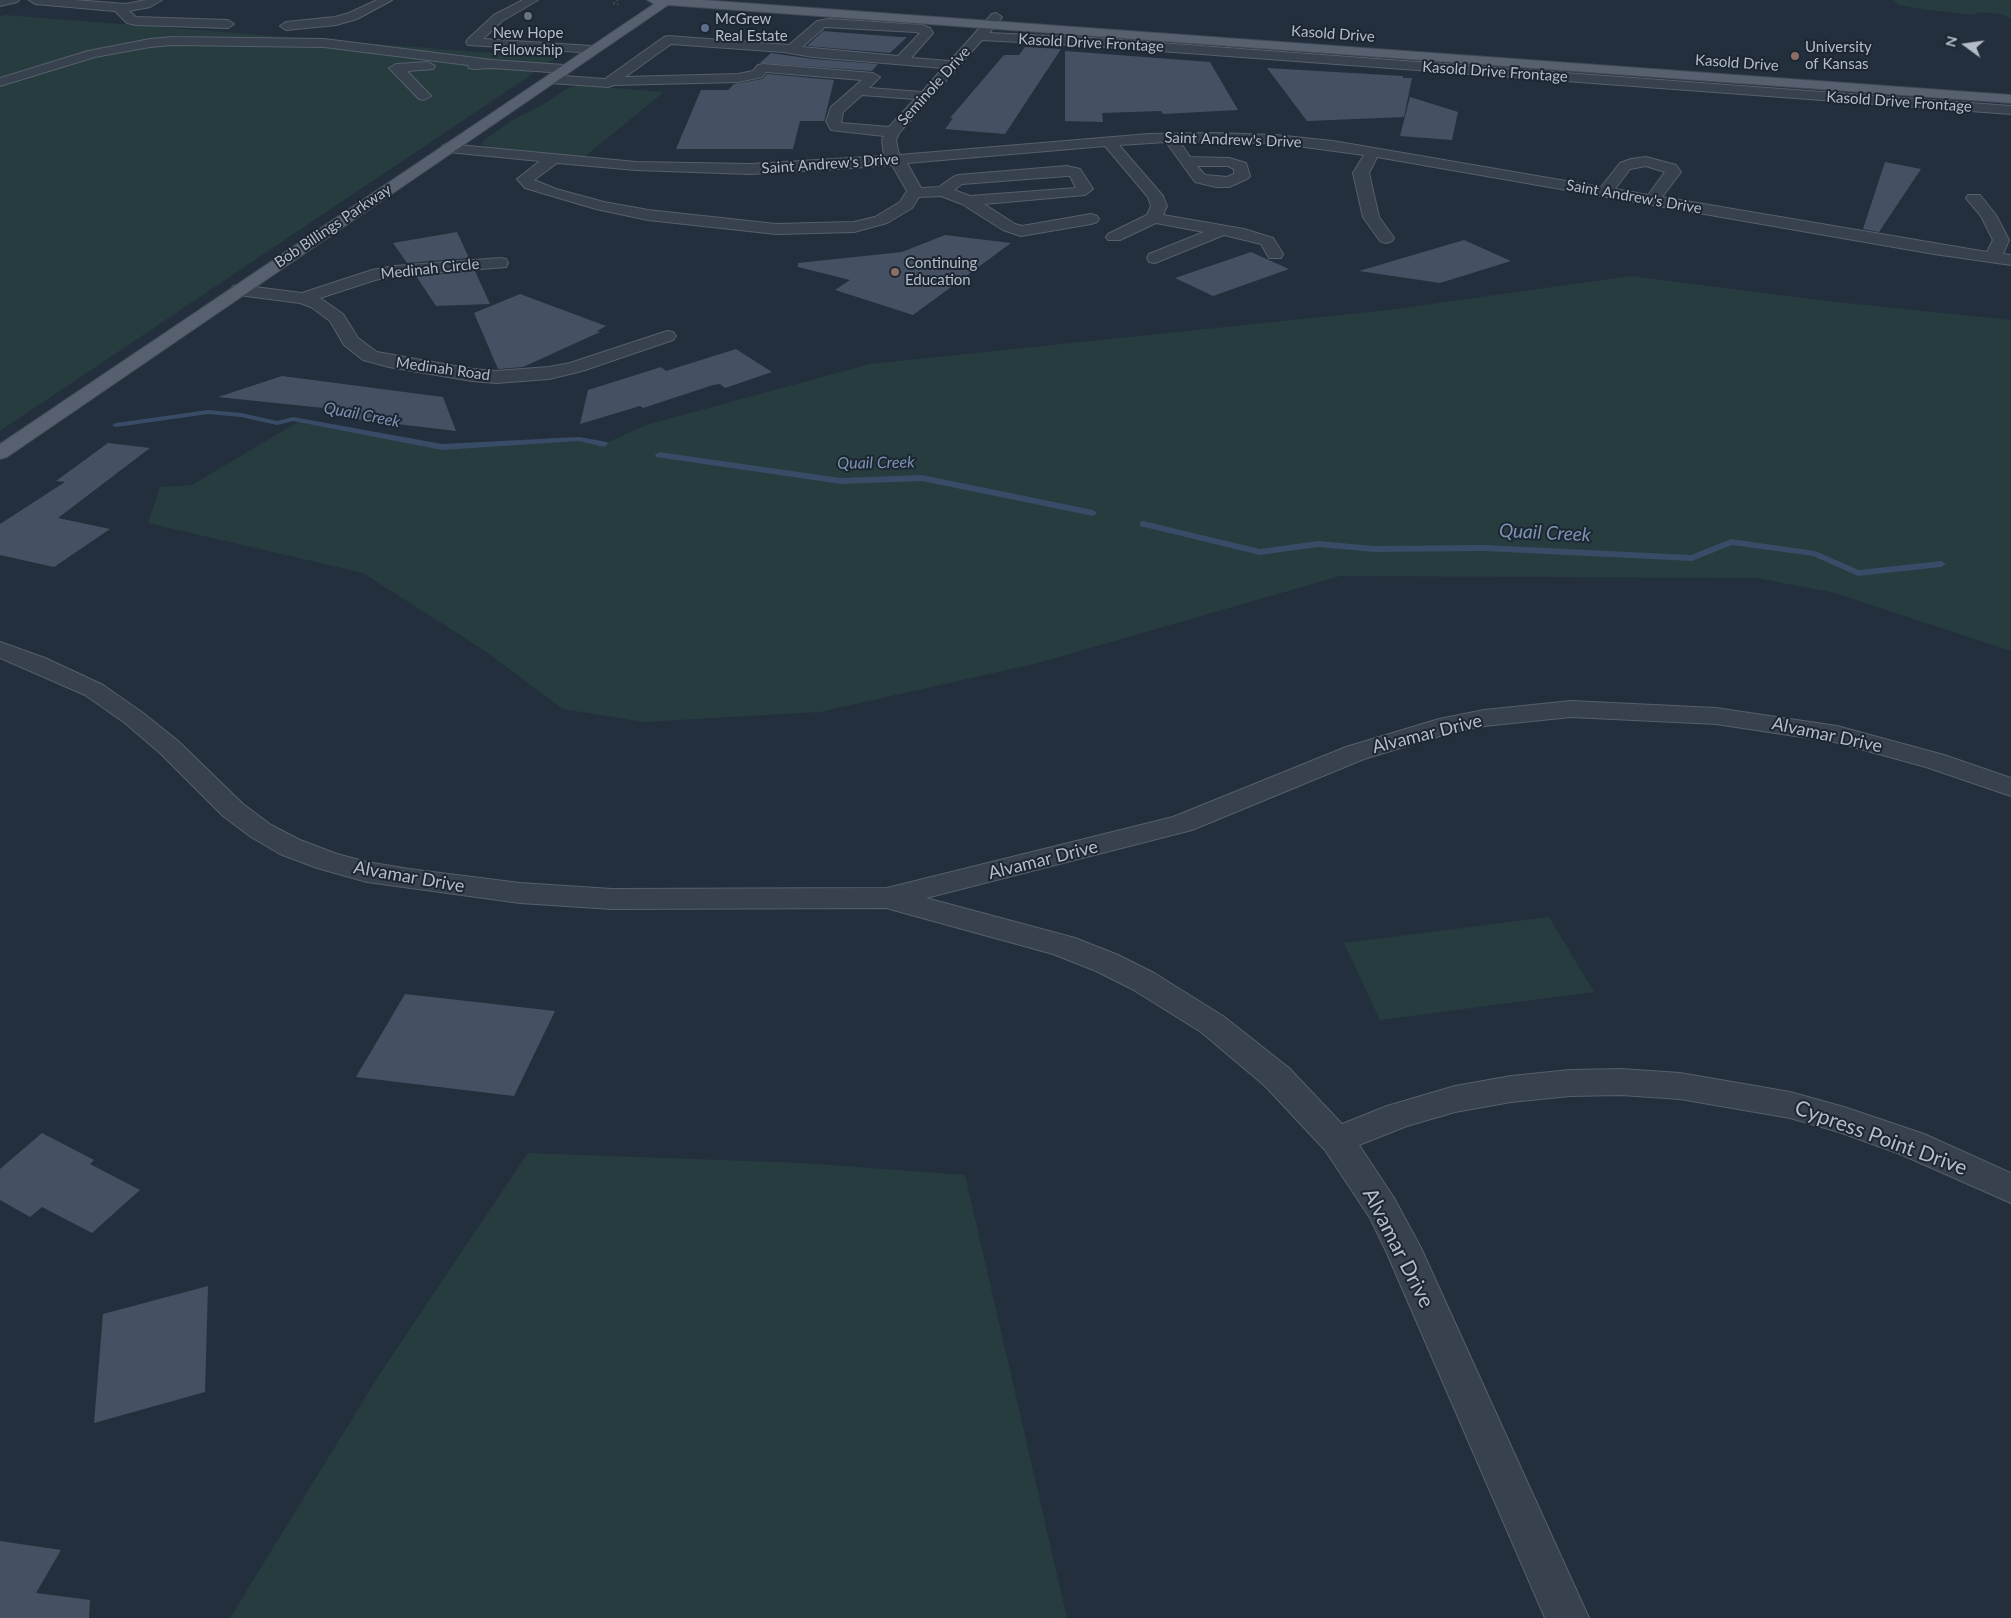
<!DOCTYPE html>
<html>
<head>
<meta charset="utf-8">
<style>
  body { margin:0 }
  #map { position:relative; width:2011px; height:1618px; overflow:hidden; background:#242f3e; font-family:Lato,sans-serif }
  canvas { display:block }
  .north { position:absolute; left:1941px; top:20px; width:50px; height:50px; -webkit-text-stroke:4px #1d2633; paint-order:stroke; rotate:284deg; font-size:14px; font-weight:700; line-height:20px; text-align:center; color:#b4bcc9 }
  .north::after { content:''; display:block; margin:auto; width:18px; height:22px; background:#b4bcc9; clip-path:polygon(50% 0,100% 100%,50% 72%,0 100%) }
</style>
</head>
<body>
<div id="map">
<canvas width="2011" height="1618"></canvas>
<div class="north">N</div>
</div>
<script>
const ctx = document.querySelector('canvas').getContext('2d');
ctx.lineJoin = 'round';
function fill(path, color) {
  ctx.fillStyle = color;
  ctx.fill(path, 'evenodd');
}
function toPath(rows) {
  const path = new Path2D();
  for (const r of rows) {
    path.moveTo(r[0], r[1]);
    for (let i = 2; i < r.length; i += 2) path.lineTo(r[i], r[i + 1]);
  }
  return path;
}
function stroke(path, color, width, dash) {
  ctx.strokeStyle = color;
  ctx.lineWidth = width;
  ctx.lineCap = dash ? 'butt' : 'round';
  ctx.setLineDash(dash || []);
  ctx.stroke(path);
}
function write(font, color, halo, rows, align = 'center') {
  ctx.font = font + ' Lato,sans-serif';
  ctx.lineWidth = 4;
  ctx.setLineDash([]);
  ctx.textBaseline = 'middle';
  ctx.strokeStyle = halo;
  ctx.fillStyle = color;
  for (const [text, x, y, turn = 0] of rows) {
    ctx.save();
    ctx.translate(x, y);
    ctx.rotate((+turn || 0) * Math.PI / 180);
    ctx.textAlign = isNaN(turn) ? turn : align;
    if (halo) ctx.strokeText(text, 0, 0);
    ctx.fillText(text, 0, 0);
    ctx.restore();
  }
}
const green = toPath([
  [1893,0,2008,0,2011,1,2011,18,2001,14,1980,12,1973,15,1929,10,1899,5],
  [5,15,556,58,0,431,0,17],
  [579,85,664,92,584,157,493,148,483,145,483,141,511,121,544,104,568,88],
  [1631,276,1827,301,2011,320,2011,651,1835,593,1757,578,1340,576,1038,663,820,712,643,722,563,709,485,651,363,573,148,523,160,487,192,485,301,420,442,447,579,439,604,444,646,425,870,364,1388,310],
  [1549,917,1594,992,1380,1020,1344,943],
  [528,1153,804,1163,965,1175,1067,1618,230,1618,379,1375]
]);
const stream = toPath([
  [208,410,241,413,277,421,293,417,442,444,579,437,607,442,608,444,604,447,579,441,442,450,293,421,277,425,241,417,208,414,116,427,112,425,116,423,208,410],
  [659,452,841,478,922,475,1093,510,1097,513,1093,516,922,481,841,484,656,457,655,455,659,452],
  [1143,521,1260,549,1318,541,1374,546,1484,545,1691,555,1731,539,1815,551,1859,570,1941,561,1946,564,1941,567,1858,576,1813,556,1732,545,1692,561,1484,551,1374,552,1318,547,1260,555,1140,526,1140,522,1143,521]
]);
const building = toPath([
  [823,31,899,37,907,37,890,53,807,46],
  [1025,47,1061,49,1005,134,945,129,953,118,950,118,1004,55,1019,55],
  [1065,51,1210,62,1238,110,1163,114,1161,111,1102,113,1103,122,1065,121],
  [771,53,813,59,878,64,872,71,760,63],
  [1267,68,1403,76,1403,78,1412,78,1404,117,1307,121],
  [767,74,834,80,824,121,800,121,793,149,676,149,701,90,728,90,734,84,762,79],
  [1410,97,1458,112,1452,140,1400,136],
  [1885,162,1921,169,1879,232,1863,229],
  [457,232,469,258,407,263,393,243],
  [945,235,1011,243,913,315,835,290,850,280,798,267,798,263,902,252],
  [1464,240,1511,261,1440,283,1359,271],
  [1251,252,1289,269,1213,296,1175,278],
  [475,271,490,304,436,306,416,276],
  [520,294,606,326,597,331,600,332,523,367,498,369,474,313],
  [736,349,772,372,725,388,720,384,713,385,643,408,640,406,580,424,588,390,661,367,666,371],
  [282,376,443,397,456,431,355,419,362,412,218,397],
  [108,443,150,448,58,518,110,529,54,567,0,555,0,524,65,482,56,481],
  [405,994,555,1011,514,1096,356,1077],
  [42,1133,94,1160,90,1164,140,1190,92,1233,42,1207,30,1217,0,1200,0,1169],
  [208,1286,205,1392,94,1423,103,1314],
  [0,1541,61,1550,36,1593,90,1600,89,1618,0,1618]
]);
const path = toPath([
  [618,0,612,4,619,4]
]);
const minor = toPath([
  [0,0,19,0,17,2,0,6,0,0],
  [29,0,75,0,126,4,146,0,162,0,150,7,129,11,136,17,228,20,234,24,228,28,136,25,127,23,115,11,35,4,29,0],
  [377,0,392,0,357,19,336,25,286,30,280,26,286,22,335,17,349,13,377,0],
  [523,0,538,0,502,21,483,39,592,46,596,47,598,50,596,53,468,45,466,42,468,39,494,15,523,0],
  [996,13,1002,17,989,33,1093,38,2011,106,2011,114,1093,46,982,40,899,133,896,140,899,155,1149,134,1214,133,1275,135,1333,141,1601,187,1620,163,1631,159,1646,157,1676,165,1681,172,1662,197,1987,252,1993,240,1981,216,1966,198,1968,195,1980,195,1996,215,2009,240,2003,254,2011,255,2011,265,1934,254,1377,157,1369,173,1379,217,1394,238,1392,241,1386,243,1380,241,1363,217,1353,173,1364,155,1275,143,1180,142,1190,157,1229,158,1246,163,1250,176,1247,179,1229,187,1216,187,1195,182,1166,142,1119,145,1163,196,1167,206,1163,215,1244,229,1273,238,1283,254,1281,258,1269,258,1261,244,1224,235,1155,263,1149,262,1147,258,1149,254,1204,232,1156,223,1120,240,1108,240,1106,237,1108,234,1147,215,1151,206,1148,197,1105,146,907,163,921,188,939,187,953,177,958,175,1067,166,1080,169,1093,189,1085,195,984,204,1015,224,1022,226,1091,214,1097,216,1099,219,1097,222,1091,224,1021,236,1003,230,962,204,941,196,919,197,912,208,887,223,854,232,776,234,648,220,596,209,525,188,517,179,540,161,448,152,443,151,441,148,443,145,448,144,636,162,750,164,884,156,882,140,884,136,831,130,826,121,831,107,862,80,766,72,762,77,738,82,614,85,608,87,550,83,543,79,550,75,605,79,664,37,668,36,789,45,817,21,829,19,922,25,930,28,933,33,911,58,950,61,992,14,996,13],
  [825,27,916,32,920,33,898,56,802,47,825,27],
  [671,44,784,52,813,57,943,68,922,92,869,88,880,77,873,73,763,64,758,65,753,71,738,74,625,77,671,44],
  [862,95,915,99,889,127,841,123,843,112,862,95],
  [557,163,636,170,750,174,823,170,892,165,907,191,900,202,875,217,854,222,776,224,648,210,604,202,556,189,534,180,557,163],
  [1197,166,1228,166,1234,169,1234,174,1227,177,1205,175,1197,166],
  [1646,166,1665,172,1648,195,1615,189,1630,169,1646,166],
  [1067,176,1070,176,1076,188,970,196,954,190,962,184,1067,176],
  [172,37,324,39,492,60,564,65,571,69,564,73,492,68,474,69,469,68,468,65,324,47,172,45,150,47,95,57,0,86,0,78,88,51,150,39,172,37],
  [428,62,435,66,433,69,407,71,431,96,424,100,419,99,389,68,396,64,428,62],
  [500,258,506,259,508,263,506,267,395,276,375,280,320,298,343,314,358,338,377,352,472,369,496,371,549,367,570,363,667,331,673,332,676,336,673,340,582,371,549,379,496,383,472,381,389,367,363,360,344,345,330,321,311,307,300,303,239,295,233,294,230,290,233,286,239,285,302,293,372,270,395,266,500,258],
  [0,642,45,658,103,685,143,713,178,741,243,804,271,825,300,840,337,854,367,862,409,869,520,883,612,889,887,888,1173,817,1346,747,1439,719,1484,710,1571,701,1716,708,1837,726,1944,755,2011,778,2011,796,1926,767,1835,742,1716,724,1571,717,1484,726,1453,732,1364,759,1192,830,926,898,1075,938,1118,955,1154,973,1223,1016,1289,1068,1342,1124,1387,1106,1455,1086,1511,1076,1570,1070,1621,1069,1680,1073,1790,1092,1844,1107,1924,1134,2011,1173,2011,1203,1900,1154,1839,1132,1790,1118,1680,1099,1621,1095,1570,1096,1511,1102,1455,1112,1407,1126,1359,1145,1394,1198,1421,1248,1589,1618,1545,1618,1386,1251,1370,1218,1325,1150,1265,1086,1201,1032,1132,989,1096,971,1053,954,886,908,612,909,520,903,367,882,317,868,280,854,251,837,223,816,160,753,125,723,85,695,0,658,0,642]
]);
const major = toPath([
  [647,0,702,0,2011,95,2011,103,668,5,7,457,0,459,0,444,654,4,647,0]
]);
const markers = [
  [528,16,5,"#6b7280"],
  [705,28,5,"#5c6f8a"],
  [1795,56,5,"#8d6e63"],
  [895,272,5,"#8d6e63"]
];
const farPoinames = [
  ["McGrew",715,19],
  ["Real Estate",715,36],
  ["New Hope",528,33,"center"],
  ["Fellowship",528,50,"center"],
  ["University",1805,47],
  ["of Kansas",1805,64],
  ["Continuing",905,263],
  ["Education",905,280]
];
const farStreetnames = [
  ["Kasold Drive",1333,34,4],
  ["Kasold Drive Frontage",1091,43,3],
  ["Kasold Drive",1737,63,4],
  ["Kasold Drive Frontage",1495,72,4],
  ["Seminole Drive",934,86,-48],
  ["Kasold Drive Frontage",1899,102,4],
  ["Saint Andrew's Drive",1233,140,2],
  ["Saint Andrew's Drive",830,164,-4],
  ["Saint Andrew's Drive",1634,197,10],
  ["Bob Billings Parkway",333,226,-34],
  ["Medinah Circle",430,269,-6],
  ["Medinah Road",443,369,8]
];
const farWaternames = [
  ["Quail Creek",362,415,11],
  ["Quail Creek",876,463,-1]
];
const streetNames = [
  ["Alvamar Drive",1427,734,-14],
  ["Alvamar Drive",1827,735,12],
  ["Alvamar Drive",1043,860,-14],
  ["Alvamar Drive",409,877,10]
];
const waterNames = [
  ["Quail Creek",1545,533,3]
];
const nearStreetnames = [
  ["Cypress Point Drive",1881,1138,20],
  ["Alvamar Drive",1398,1248,63]
];
fill(green, '#263c3f');
fill(stream, '#394c67');
fill(building, '#455162');
stroke(minor, '#565f6c', 2);
stroke(major, '#414a57', 2);
stroke(path, '#44595c', 1, [2, 2]);
fill(minor, '#38414e');
fill(major, '#56606e');
for (const [x, y, r, color] of markers) {
  const dot = new Path2D();
  dot.arc(x, y, r, 0, 2 * Math.PI);
  ctx.fillStyle = color;
  ctx.fill(dot);
  stroke(dot, '#1d2633', 2);
}
write('15px', '#b4bcc9', '#1d2633', farPoinames, 'left');
write('15px', '#b4bcc9', '#1d2633', farStreetnames);
write('italic 16px', '#7c92b1', '#1d2633', farWaternames);
write('18px', '#b4bcc9', '#1d2633', streetNames);
write('italic 19px', '#7c92b1', '#1d2633', waterNames);
write('21px', '#b4bcc9', '#1d2633', nearStreetnames);
</script>
</body>
</html>
